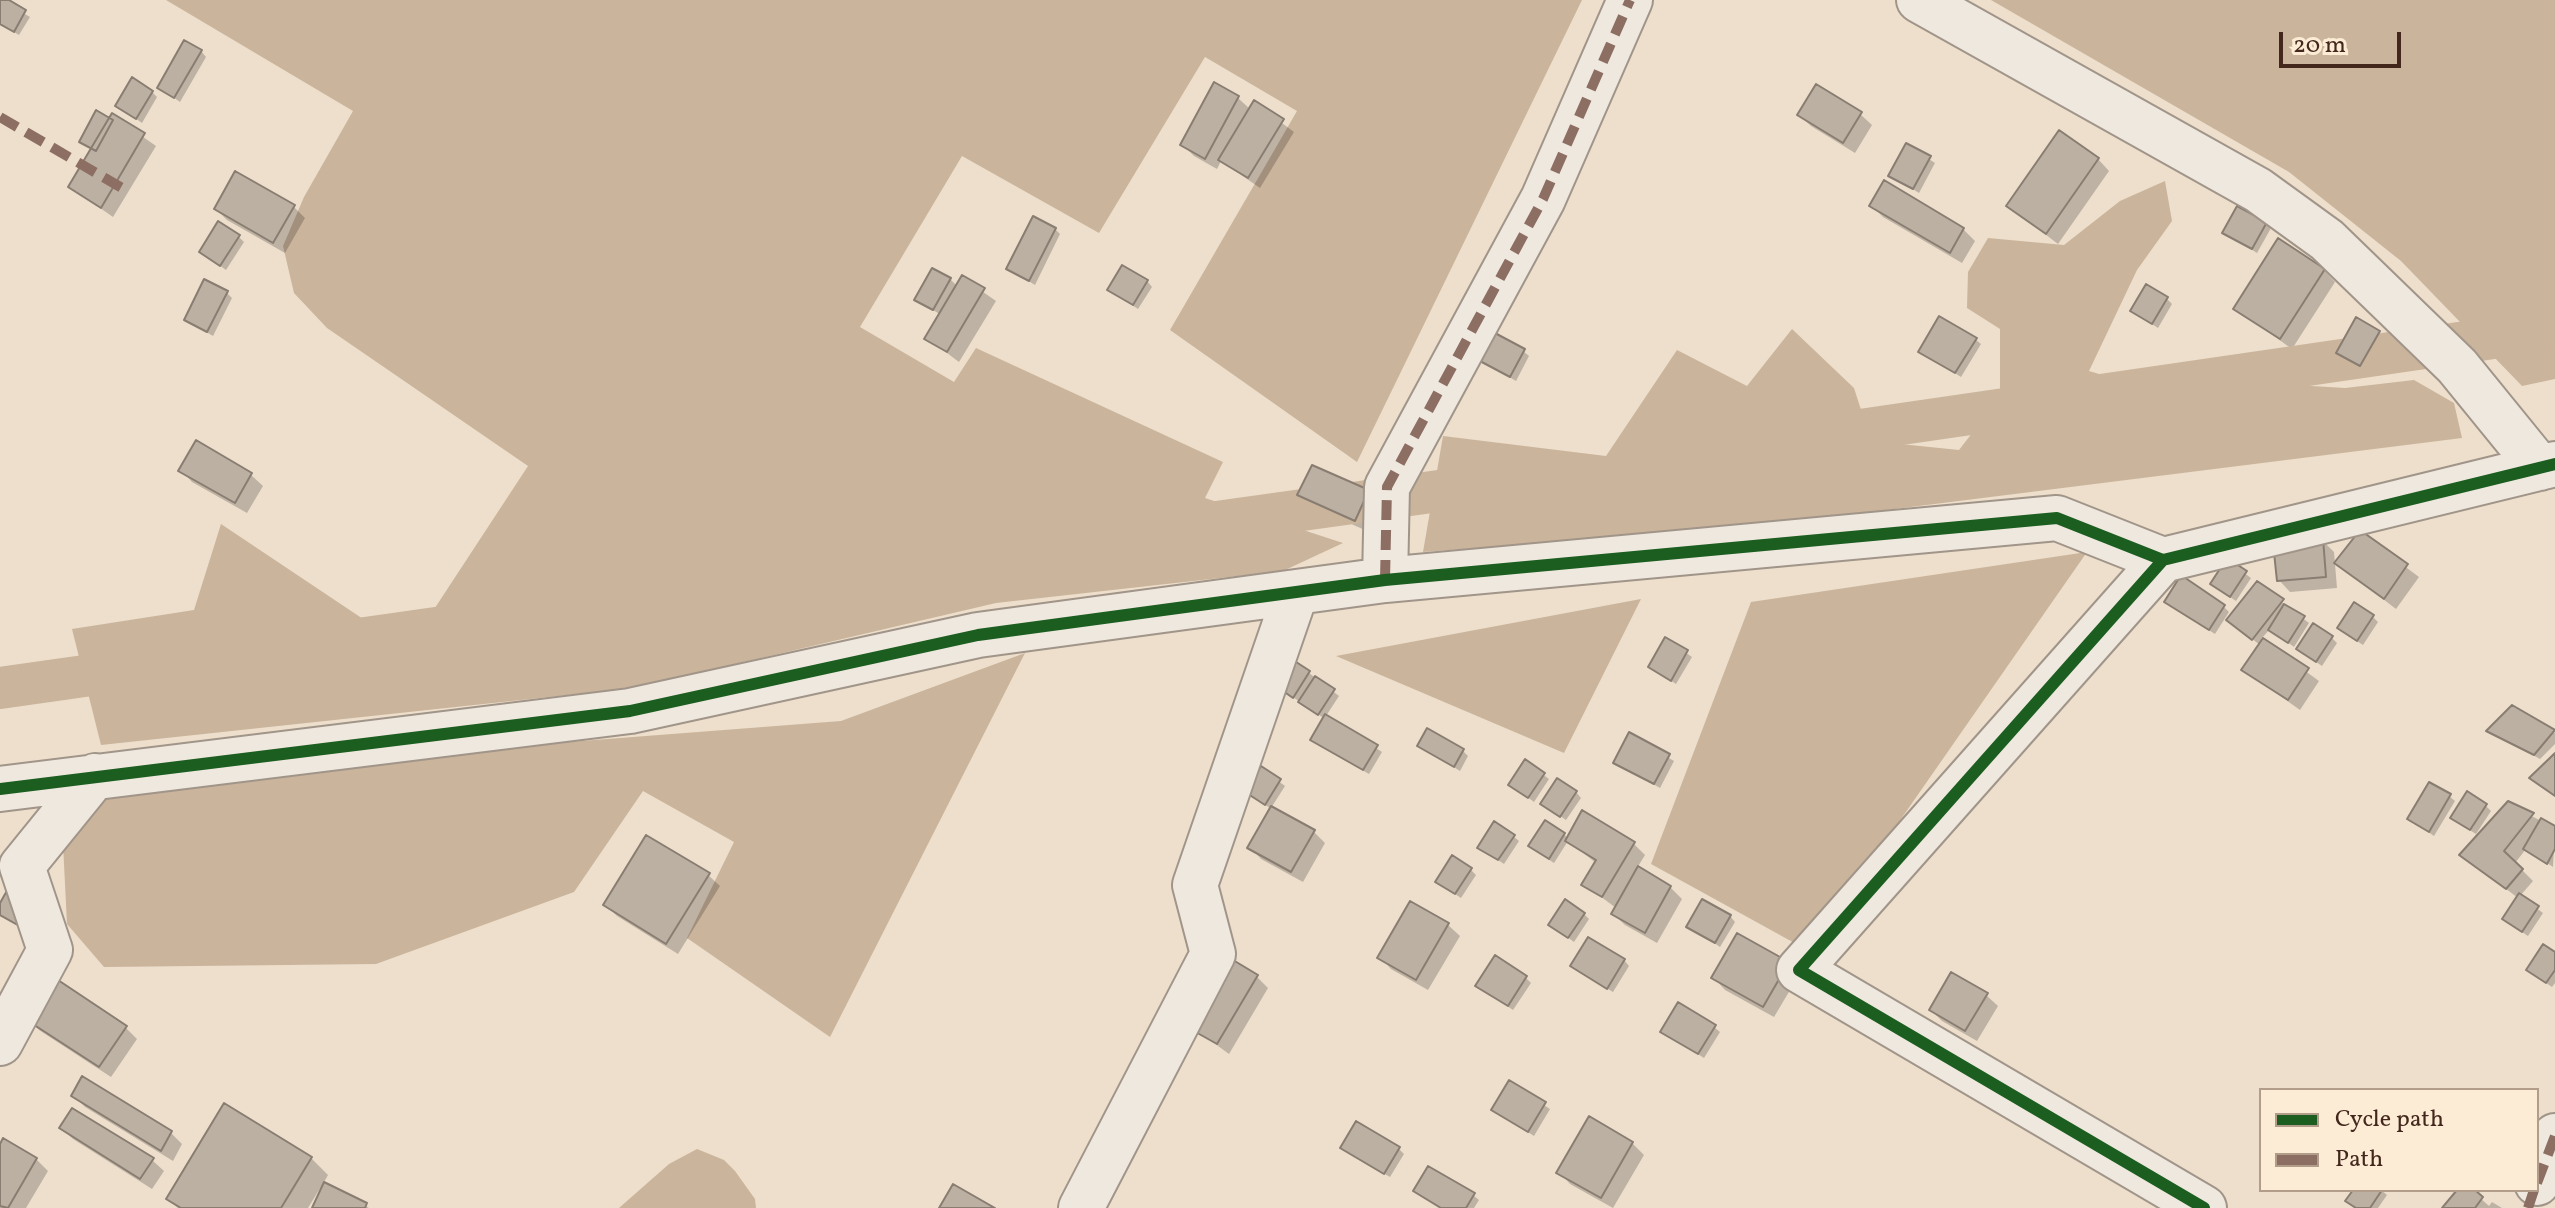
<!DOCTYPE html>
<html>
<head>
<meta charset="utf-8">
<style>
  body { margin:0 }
  #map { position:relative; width:2555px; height:1208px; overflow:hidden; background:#eddfcc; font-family:Vollkorn,serif }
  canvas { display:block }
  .legend { position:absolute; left:2259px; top:1088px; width:280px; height:104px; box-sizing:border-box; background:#fcecd5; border:2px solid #b29d8b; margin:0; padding:10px 14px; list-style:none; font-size:24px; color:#43271d }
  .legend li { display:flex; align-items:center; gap:16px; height:40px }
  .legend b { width:40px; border:2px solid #b29d8b }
  .scale { position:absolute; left:2279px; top:32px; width:122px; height:36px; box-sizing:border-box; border:4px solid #43271d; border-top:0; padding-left:10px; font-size:24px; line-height:28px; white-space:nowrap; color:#43271d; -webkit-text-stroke:6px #fcecd5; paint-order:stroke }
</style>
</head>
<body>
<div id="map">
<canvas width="2555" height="1208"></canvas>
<ul class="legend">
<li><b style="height:10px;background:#1b5e20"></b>Cycle path</li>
<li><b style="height:10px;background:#8d6e63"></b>Path</li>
</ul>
<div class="scale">20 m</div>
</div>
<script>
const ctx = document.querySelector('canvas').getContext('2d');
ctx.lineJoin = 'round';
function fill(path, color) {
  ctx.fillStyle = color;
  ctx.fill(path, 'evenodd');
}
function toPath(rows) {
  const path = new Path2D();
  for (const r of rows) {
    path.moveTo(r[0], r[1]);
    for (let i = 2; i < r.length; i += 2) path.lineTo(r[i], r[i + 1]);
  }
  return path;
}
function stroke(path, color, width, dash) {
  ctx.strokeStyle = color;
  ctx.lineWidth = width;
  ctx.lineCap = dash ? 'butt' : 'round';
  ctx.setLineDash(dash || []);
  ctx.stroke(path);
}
const water = toPath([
  [166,0,1582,0,1357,462,1170,330,1297,111,1205,57,1099,233,962,156,860,327,954,382,976,348,1223,462,1205,498,1343,543,1283,571,996,603,633,688,101,745,72,629,194,610,221,524,408,649,528,466,327,328,294,293,283,246,304,197,353,111],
  [1991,0,2555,0,2555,379,2522,386,2401,261,2289,172],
  [2165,181,2172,221,2137,270,2089,371,2153,390,2262,383,2345,388,2414,380,2454,403,2462,438,1735,529,1423,552,1443,436,1606,456,1677,350,1747,386,1792,329,1854,388,1871,441,1959,450,2000,397,2000,329,1967,308,1968,272,1988,238,2064,245,2120,201],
  [2087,552,1809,951,1651,864,1751,602],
  [1641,599,1564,753,1336,656],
  [1025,653,830,1037,687,938,734,842,643,791,574,892,376,964,104,967,67,924,63,844,97,786,516,746,841,721],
  [697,1149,724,1160,735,1171,755,1199,756,1208,619,1208,669,1164]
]);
const shadow = toPath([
  [1,0,30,17,19,35,0,24],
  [201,51,206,57,180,102,159,87],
  [152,92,157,97,142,123,118,106],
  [1238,98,1251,110,1255,103,1294,132,1260,188,1221,161,1217,169,1194,156,1182,144],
  [1860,114,1872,125,1855,153,1811,126,1799,115],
  [113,116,156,146,113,217,70,187,92,150,81,142],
  [1907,145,1935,163,1919,193,1890,175],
  [2098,159,2109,171,2058,244,2008,206],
  [293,206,305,218,285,253,227,220,216,209],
  [1872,206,1963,229,1975,241,1962,263,1883,217],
  [2266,223,2271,228,2257,253,2224,232],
  [1055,229,1060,234,1035,285,1009,269],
  [239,237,244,242,226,270,201,252],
  [2324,270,2335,282,2292,349,2236,309],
  [963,278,996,301,959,362,927,338,941,315,917,300,950,279,958,287],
  [1147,281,1152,287,1138,309,1109,290],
  [227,293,232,298,213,336,186,320],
  [2166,298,2172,304,2158,328,2132,311],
  [2379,333,2384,338,2366,370,2338,353],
  [1975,339,1981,344,1961,377,1920,351],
  [1523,351,1529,356,1516,381,1480,360],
  [196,443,251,475,263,486,247,513,192,482,181,470],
  [1368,492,1367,531,1311,506,1300,495],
  [2360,533,2419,577,2396,609,2336,563],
  [2322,540,2334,552,2337,588,2290,592,2279,580],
  [2228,561,2251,578,2236,601,2218,589],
  [2257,583,2309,623,2294,647,2270,629,2261,639,2319,681,2300,710,2244,670,2260,645,2234,625],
  [2223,606,2229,612,2215,634,2172,607],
  [2373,617,2378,622,2363,645,2345,633],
  [2332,638,2337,643,2322,666,2304,654],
  [1666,639,1692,657,1676,684,1650,667],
  [1309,673,1339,696,1326,716,1382,752,1369,774,1318,745,1313,740,1325,719,1281,689],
  [2512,708,2555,733,2555,744,2540,759,2489,731],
  [1630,735,1674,761,1660,788,1616,763],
  [1419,745,1463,751,1468,756,1460,771],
  [1526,762,1549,779,1534,802,1511,785],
  [1262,769,1285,786,1271,808,1314,832,1325,843,1303,882,1261,859,1250,847,1271,809,1247,792],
  [1576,792,1581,798,1566,820,1548,808],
  [2449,796,2455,801,2434,836,2409,819],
  [2508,804,2555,828,2553,867,2526,849,2515,863,2533,881,2520,896,2543,913,2528,936,2510,924,2518,898,2462,855],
  [2486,806,2491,811,2476,834,2458,823],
  [1583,813,1634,844,1645,855,1637,868,1670,887,1682,899,1657,943,1625,925,1613,914,1616,908,1584,884,1596,863,1568,841,1554,863,1536,851,1564,834,1568,839],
  [1513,836,1519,841,1504,864,1480,848],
  [1471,870,1476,875,1461,898,1443,886],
  [708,875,720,886,678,954,617,916,606,905],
  [1411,903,1448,925,1460,936,1428,990,1391,969,1380,957],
  [1584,914,1589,919,1574,942,1551,925],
  [1730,916,1735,922,1720,947,1689,926],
  [2555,954,2555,983,2552,987,2534,975],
  [1624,960,1629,966,1613,992,1578,971],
  [1799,975,1774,1017,1725,990,1714,978],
  [1256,976,1268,988,1229,1054,1195,1029],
  [1526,978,1531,983,1513,1010,1483,990],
  [1986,995,1998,1006,1977,1041,1942,1021,1931,1010],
  [28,1019,125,1027,137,1039,111,1077,39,1030],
  [1714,1027,1720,1032,1704,1058,1663,1032],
  [1509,1083,1550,1109,1534,1136,1493,1109],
  [73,1095,171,1133,182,1144,173,1161,85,1107],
  [1590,1119,1632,1143,1644,1155,1613,1208,1570,1184,1559,1172],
  [61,1128,152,1160,164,1171,152,1189,73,1139],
  [4,1141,36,1159,48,1171,26,1208,0,1208,0,1148],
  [1399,1149,1404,1154,1390,1177,1348,1153],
  [311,1158,328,1175,323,1184,369,1208,314,1208,325,1186,322,1185,308,1208,178,1208,168,1198],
  [2355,1190,2381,1190,2387,1195,2378,1208,2356,1208],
  [2459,1190,2471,1190,2489,1206,2492,1202,2502,1208,2445,1208],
  [1416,1191,1473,1195,1479,1200,1474,1208,1441,1208]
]);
const canal = toPath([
  [1812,437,2555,329],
  [1202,524,1489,484],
  [330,643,478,622],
  [0,688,141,668]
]);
const building = toPath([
  [0,0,9,0,26,10,14,32,0,24,0,0],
  [184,40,202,50,174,98,157,88,184,40],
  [132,77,153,91,136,119,115,106,132,77],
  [1214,82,1239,96,1205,159,1180,145,1214,82],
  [1816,84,1862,112,1843,143,1797,115,1816,84],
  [1254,100,1284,119,1248,178,1218,160,1254,100],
  [96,110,113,120,96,151,79,142,96,110],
  [112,113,145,133,101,208,68,187,112,113],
  [2059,130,2099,158,2046,234,2006,206,2059,130],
  [1906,143,1931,156,1913,189,1888,176,1906,143],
  [235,171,295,205,273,243,214,209,235,171],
  [1884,180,1964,228,1950,253,1869,206,1884,180],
  [2237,206,2267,222,2252,249,2222,233,2237,206],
  [1033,216,1056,228,1029,281,1006,269,1033,216],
  [218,221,240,235,220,266,199,252,218,221],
  [2278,238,2325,269,2280,339,2233,309,2278,238],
  [1122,265,1148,280,1133,305,1107,290,1122,265],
  [932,268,951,278,933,310,914,300,932,268],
  [962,275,985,288,947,352,924,339,962,275],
  [204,279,228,291,207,332,184,320,204,279],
  [2146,284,2168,297,2152,324,2130,311,2146,284],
  [1939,316,1977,338,1955,373,1918,352,1939,316],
  [2356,317,2380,331,2360,366,2336,353,2356,317],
  [1493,332,1525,349,1510,377,1478,360,1493,332],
  [196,440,252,473,235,503,178,471,196,440],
  [1312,465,1369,490,1355,521,1297,495,1312,465],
  [2360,530,2408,564,2384,599,2334,563,2360,530],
  [2323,538,2326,577,2277,581,2273,543,2323,538],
  [2227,558,2247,571,2230,597,2210,584,2227,558],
  [2181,575,2225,605,2209,630,2164,602,2181,575],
  [2257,581,2284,599,2252,640,2226,620,2257,581],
  [2354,602,2374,615,2357,641,2337,628,2354,602],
  [2284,604,2305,616,2288,643,2268,630,2284,604],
  [2313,623,2333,636,2316,662,2296,649,2313,623],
  [1665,637,1688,650,1671,681,1648,667,1665,637],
  [2263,638,2309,668,2288,700,2241,670,2263,638],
  [1290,658,1310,671,1293,698,1273,684,1290,658],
  [1315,676,1335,689,1318,715,1298,702,1315,676],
  [2512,705,2555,730,2534,755,2486,731,2512,705],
  [1325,714,1378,745,1363,770,1310,740,1325,714],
  [1427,728,1464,749,1454,767,1417,746,1427,728],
  [1629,732,1670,754,1654,784,1613,763,1629,732],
  [2555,753,2555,796,2529,778,2555,753],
  [1525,759,1545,773,1528,798,1508,785,1525,759],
  [1261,766,1281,779,1265,805,1245,792,1261,766],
  [1557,778,1577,791,1560,817,1540,804,1557,778],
  [2429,782,2451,794,2429,832,2407,819,2429,782],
  [2467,791,2487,804,2470,830,2450,818,2467,791],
  [2508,801,2534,813,2504,851,2523,869,2506,889,2459,855,2508,801],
  [1271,806,1315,830,1291,872,1247,848,1271,806],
  [1582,810,1635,842,1602,897,1581,885,1596,860,1565,841,1582,810],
  [2541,818,2555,826,2555,849,2547,864,2523,849,2541,818],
  [1545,820,1565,833,1549,859,1528,846,1545,820],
  [1494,821,1515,835,1498,860,1477,848,1494,821],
  [646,835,710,873,666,944,603,905,646,835],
  [1452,855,1472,868,1455,894,1435,882,1452,855],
  [1638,866,1671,886,1645,933,1611,914,1638,866],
  [9,887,41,938,0,915,0,903,9,887],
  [2519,893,2539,906,2522,932,2502,919,2519,893],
  [1565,899,1585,913,1568,938,1548,925,1565,899],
  [1702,899,1731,915,1715,943,1686,927,1702,899],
  [1410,901,1449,923,1416,980,1377,958,1410,901],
  [1737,933,1789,962,1763,1007,1711,978,1737,933],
  [1588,937,1625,959,1607,989,1570,966,1588,937],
  [2543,944,2555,952,2555,970,2546,983,2526,970,2543,944],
  [1495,955,1527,976,1508,1006,1475,986,1495,955],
  [1233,960,1258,975,1217,1044,1192,1030,1233,960],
  [1951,972,1988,993,1965,1031,1929,1010,1951,972],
  [52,976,127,1026,99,1067,25,1019,52,976],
  [1678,1002,1716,1025,1698,1054,1660,1032,1678,1002],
  [82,1076,172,1131,161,1151,71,1096,82,1076],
  [1509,1080,1546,1102,1528,1132,1491,1110,1509,1080],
  [224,1103,312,1157,281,1208,181,1208,166,1199,224,1103],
  [72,1108,154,1158,140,1179,59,1128,72,1108],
  [1589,1116,1633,1142,1601,1198,1556,1173,1589,1116],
  [1356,1121,1400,1147,1384,1174,1340,1148,1356,1121],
  [3,1138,37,1158,8,1208,0,1206,0,1144,3,1138],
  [1428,1166,1475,1193,1466,1208,1441,1208,1413,1191,1428,1166],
  [324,1182,367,1203,365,1208,312,1208,324,1182],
  [953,1184,995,1208,939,1208,953,1184],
  [2353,1190,2382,1190,2370,1208,2356,1208,2345,1201,2353,1190],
  [2457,1190,2475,1190,2483,1197,2475,1208,2442,1208,2457,1190]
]);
const minor = toPath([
  [1919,0,2258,190,2327,240,2457,366,2540,468],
  [2163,560,1799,970,2204,1208],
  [1385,580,1387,487,1543,199,1630,0],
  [0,789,630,711,978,635,1385,580,2057,518,2163,560,2555,464],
  [0,1043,50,950,22,866,95,776],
  [2537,1183,2555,1136],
  [1081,1208,1213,954,1195,885,1296,592]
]);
const quiet = toPath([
  [0,117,122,188],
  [1385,580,1387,487,1543,199,1630,0],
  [2537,1183,2555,1136],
  [2528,1208,2534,1190]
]);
const cycleway = toPath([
  [2163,560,1799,970,2204,1208],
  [0,789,630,711,978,635,1385,580,2057,518,2163,560,2555,464]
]);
fill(water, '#cbb49c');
fill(shadow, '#0003');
stroke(canal, '#cbb49c', 42);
fill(building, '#bcb0a3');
stroke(building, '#897d72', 2);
stroke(minor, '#a19589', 48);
stroke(minor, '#efe8df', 44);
stroke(quiet, '#8d6e63', 10, [20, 10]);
stroke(cycleway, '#1b5e20', 12);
</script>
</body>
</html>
